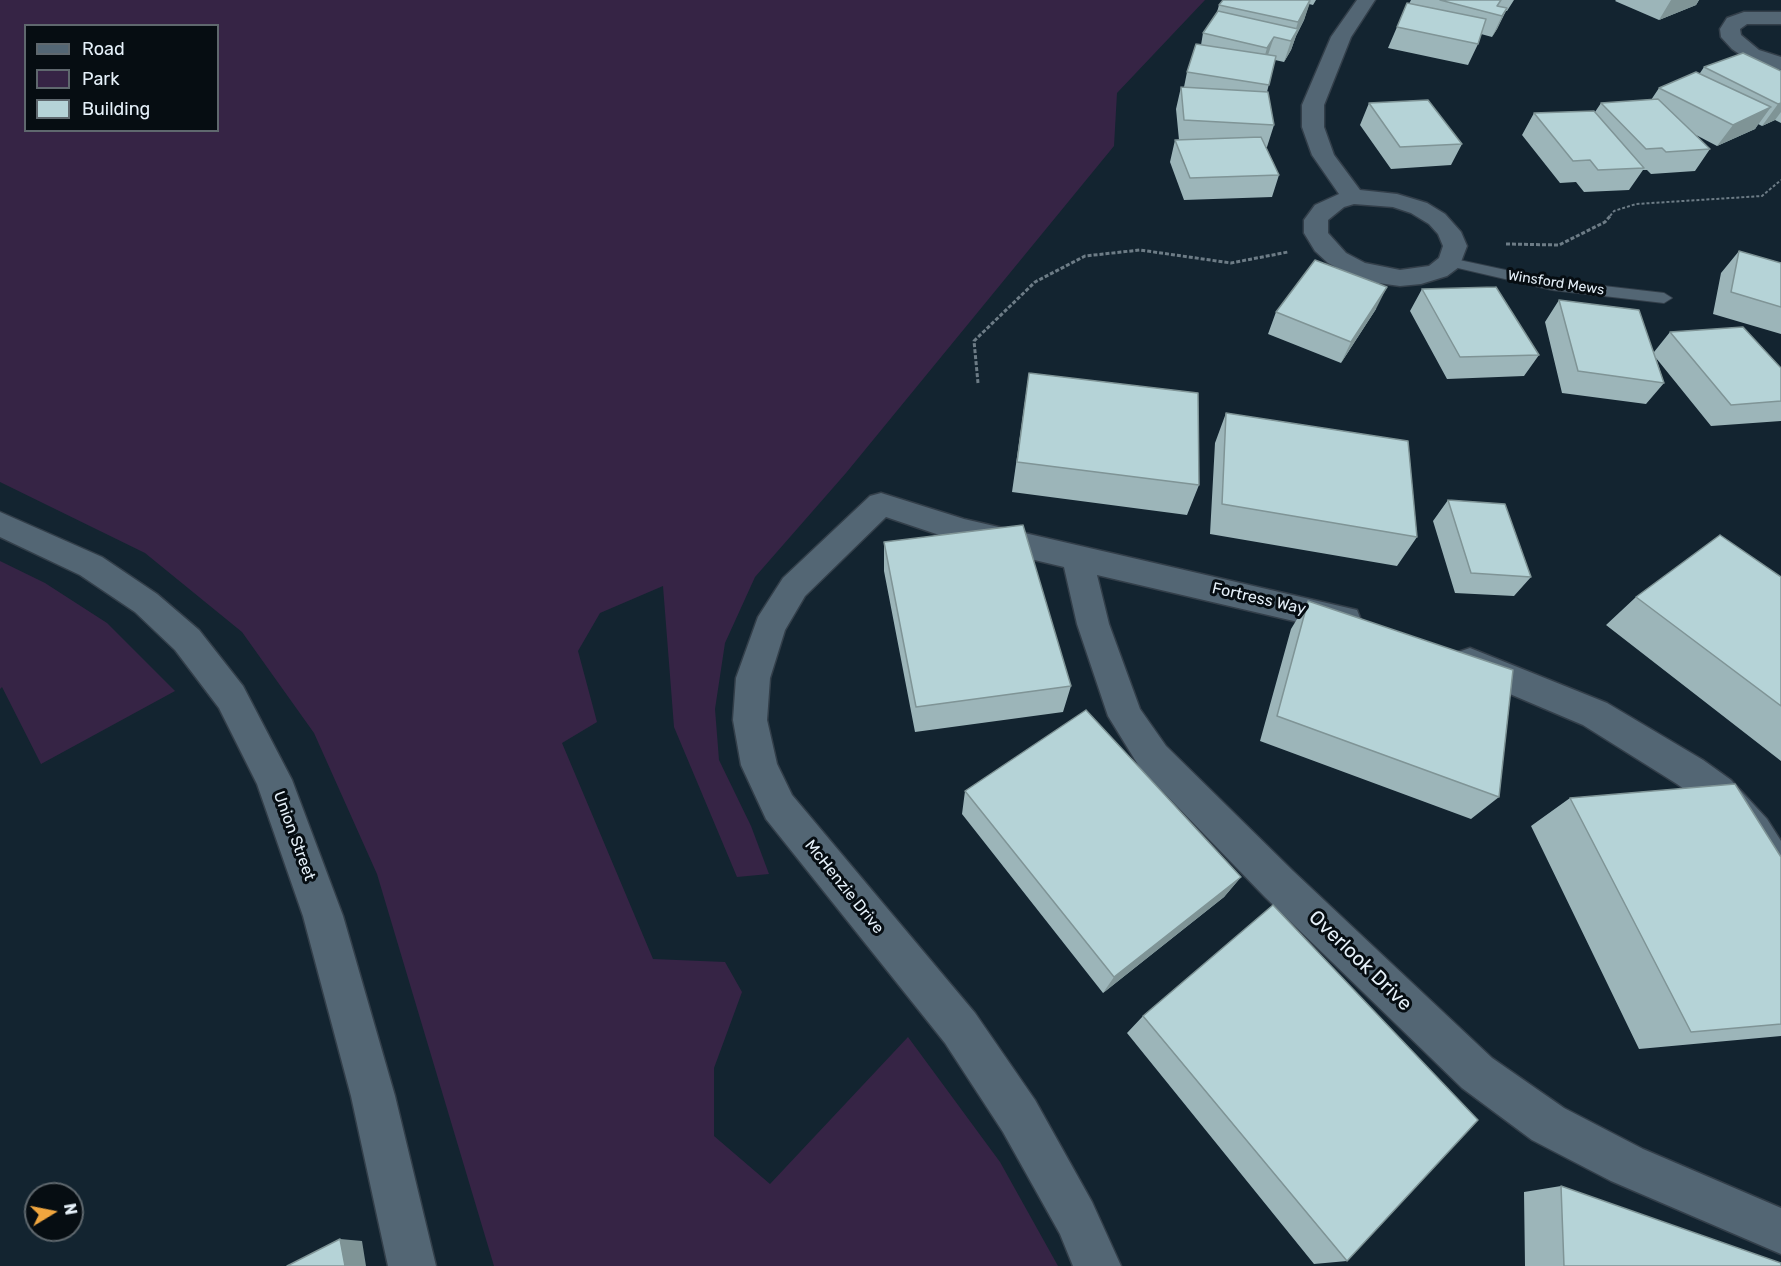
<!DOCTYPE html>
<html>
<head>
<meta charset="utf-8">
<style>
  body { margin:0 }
  #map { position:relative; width:1781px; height:1266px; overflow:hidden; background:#132430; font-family:Rubik,sans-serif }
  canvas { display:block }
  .legend { position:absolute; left:24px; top:24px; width:195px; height:108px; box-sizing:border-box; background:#060d12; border:2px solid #5f686e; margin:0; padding:8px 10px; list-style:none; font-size:18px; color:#e5f0f9 }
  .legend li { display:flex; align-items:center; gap:12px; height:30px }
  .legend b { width:30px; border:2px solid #5f686e }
  .north { position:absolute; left:24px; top:1182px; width:60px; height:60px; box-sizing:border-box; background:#060d12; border:2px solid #5f686e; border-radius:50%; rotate:80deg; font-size:16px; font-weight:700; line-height:24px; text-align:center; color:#e5f0f9 }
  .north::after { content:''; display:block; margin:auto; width:21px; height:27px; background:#f0a63f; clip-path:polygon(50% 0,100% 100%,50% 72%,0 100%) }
</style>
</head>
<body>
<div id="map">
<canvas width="1781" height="1266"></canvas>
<ul class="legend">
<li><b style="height:8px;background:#536674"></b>Road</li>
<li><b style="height:16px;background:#362445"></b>Park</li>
<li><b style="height:16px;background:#b5d3d7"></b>Building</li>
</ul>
<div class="north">N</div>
</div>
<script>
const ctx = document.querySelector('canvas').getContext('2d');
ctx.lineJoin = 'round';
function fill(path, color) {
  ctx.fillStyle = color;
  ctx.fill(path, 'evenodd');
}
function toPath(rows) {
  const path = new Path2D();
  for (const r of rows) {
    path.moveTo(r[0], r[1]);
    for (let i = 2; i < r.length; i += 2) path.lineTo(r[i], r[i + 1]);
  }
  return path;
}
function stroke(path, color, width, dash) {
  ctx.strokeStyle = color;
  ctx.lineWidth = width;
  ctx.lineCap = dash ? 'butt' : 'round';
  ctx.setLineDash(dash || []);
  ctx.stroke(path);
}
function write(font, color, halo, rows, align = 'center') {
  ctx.font = font + ' Rubik,sans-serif';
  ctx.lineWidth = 6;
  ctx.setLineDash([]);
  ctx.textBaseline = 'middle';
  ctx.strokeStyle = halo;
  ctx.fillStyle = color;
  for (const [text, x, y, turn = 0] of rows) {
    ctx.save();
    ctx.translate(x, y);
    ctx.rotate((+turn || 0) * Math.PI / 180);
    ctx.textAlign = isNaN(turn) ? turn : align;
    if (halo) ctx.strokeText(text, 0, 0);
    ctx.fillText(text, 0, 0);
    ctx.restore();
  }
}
const green = toPath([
  [0,0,1205,0,1117,93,1114,146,846,473,755,577,725,643,715,709,719,760,751,826,769,874,737,877,674,727,663,586,600,613,578,651,597,722,562,743,653,959,725,962,742,992,714,1068,714,1136,770,1184,908,1037,1000,1162,1058,1266,494,1266,377,874,314,733,242,632,145,553,0,482],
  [26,26,218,26,218,130,26,130],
  [0,561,45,583,107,623,175,691,41,764,2,687,0,689]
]);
const pathFar1 = toPath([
  [1610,216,1614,211,1636,204,1762,196,1781,180]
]);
const path = toPath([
  [1506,244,1559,245,1605,222,1611,215],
  [978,383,974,341,1035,282,1085,256,1140,250,1231,263,1288,252]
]);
const service = toPath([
  [1450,258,1552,280,1664,293,1672,298,1664,303,1552,290,1445,265,1443,262,1445,259,1450,258]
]);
const minor = toPath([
  [1357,0,1375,0,1351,37,1324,105,1324,127,1334,155,1360,190,1397,194,1427,203,1445,214,1461,232,1467,246,1459,267,1447,276,1421,284,1400,286,1378,283,1347,273,1328,263,1315,251,1304,233,1304,220,1315,205,1339,194,1312,155,1302,127,1302,105,1331,37,1357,0],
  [1354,204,1393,207,1411,213,1429,224,1438,234,1443,246,1439,258,1429,266,1400,270,1365,263,1346,253,1328,233,1328,220,1344,207,1354,204],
  [1744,12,1781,12,1781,24,1747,24,1740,29,1741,35,1759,50,1781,57,1781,70,1745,58,1732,49,1721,37,1720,29,1727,18,1744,12],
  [881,493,964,519,1357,610,1361,620,1357,630,1345,633,1097,575,1109,624,1140,709,1166,746,1293,871,1492,1058,1564,1108,1643,1149,1781,1208,1781,1254,1611,1181,1532,1140,1462,1088,1265,897,1140,768,1108,716,1077,624,1064,567,963,543,886,517,805,596,785,630,770,678,767,720,777,764,792,795,975,1013,1035,1100,1092,1202,1121,1266,1073,1266,1060,1234,1003,1132,945,1043,766,819,741,765,733,720,736,678,758,617,783,578,870,496,881,493],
  [1470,648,1607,703,1703,760,1731,780,1767,819,1781,841,1781,894,1767,888,1741,845,1705,804,1677,784,1583,725,1458,672,1453,662,1458,652,1470,648]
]);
const tertiary = toPath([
  [0,512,102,557,157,594,199,630,243,686,292,780,343,916,395,1096,436,1266,388,1266,351,1096,303,916,257,784,219,708,175,650,135,612,80,575,0,537,0,512]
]);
const wall = toPath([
  [1223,0,1316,0,1313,5,1309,4,1304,20,1296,36,1291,50,1284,62,1275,60,1267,92,1274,125,1267,147,1266,147,1279,175,1272,197,1184,200,1170,162,1175,140,1179,140,1176,109,1181,87,1184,87,1187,72,1201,45,1203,33,1217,12,1219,5],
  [1411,0,1514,0,1507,11,1506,11,1497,29,1492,37,1481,34,1478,44,1468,65,1388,48,1397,27],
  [1616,0,1699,0,1696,5,1659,20,1615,1],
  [1704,67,1781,71,1781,123,1775,120,1762,126,1758,124,1755,129,1717,146,1696,135,1710,149,1695,171,1651,174,1647,170,1643,170,1629,190,1584,192,1576,182,1560,183,1522,135,1534,113,1595,112,1601,103,1651,100,1659,88,1700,73],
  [1369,103,1462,144,1451,165,1391,169,1360,125],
  [1739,251,1781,263,1781,334,1713,314,1721,273],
  [1422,289,1539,355,1524,376,1447,379,1410,311],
  [1559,300,1654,352,1670,332,1781,368,1781,421,1711,426,1656,358,1664,383,1646,404,1562,393,1545,322],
  [1376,309,1341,363,1268,334,1276,312],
  [1029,373,1199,485,1187,515,1012,492],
  [1226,413,1417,537,1397,566,1210,534,1215,443],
  [1448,500,1531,577,1514,596,1455,593,1433,521],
  [884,542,1071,686,1063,712,915,732,884,571],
  [1781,577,1781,761,1606,625,1636,597],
  [1308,601,1499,797,1471,819,1260,741,1291,629],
  [965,791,1241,877,1224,897,1103,993,962,814],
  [1570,798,1781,857,1781,1036,1639,1049,1531,826],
  [1143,1016,1347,1261,1314,1264,1127,1033],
  [1561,1186,1781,1266,1525,1266,1524,1192]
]);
const shadedWall = toPath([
  [1311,0,1304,20,1296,36,1291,50,1284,62,1291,41,1294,35,1298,22],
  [1671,0,1699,0,1696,5,1659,20],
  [1507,8,1497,29,1492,37,1502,16],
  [1274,37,1267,58,1261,69,1267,48],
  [1781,103,1781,112,1775,120,1762,126,1778,104],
  [1771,107,1755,129,1717,146,1733,125],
  [1387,287,1376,309,1341,363,1351,342],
  [1241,877,1224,897,1103,993,1114,977],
  [340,1239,362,1241,366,1266,345,1266]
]);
const building = toPath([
  [1223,0,1310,0,1298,22,1219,5,1223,0],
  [1440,0,1501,0,1497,6,1507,8,1502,16,1440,0],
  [1407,3,1486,19,1478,44,1397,27,1407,3],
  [1218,11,1298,29,1291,41,1274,37,1267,48,1203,33,1218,11],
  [1196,44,1276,56,1269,85,1187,72,1196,44],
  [1743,53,1781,71,1781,103,1778,104,1704,67,1743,53],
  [1696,72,1771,107,1733,125,1659,88,1696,72],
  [1181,87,1268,92,1274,125,1184,120,1181,87],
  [1658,99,1710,149,1666,152,1662,148,1646,149,1601,103,1658,99],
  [1428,100,1462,144,1400,147,1369,103,1428,100],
  [1594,111,1644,168,1598,170,1590,160,1573,161,1534,113,1594,111],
  [1261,137,1279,175,1190,178,1175,140,1261,137],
  [1739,251,1781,263,1781,307,1731,292,1739,251],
  [1315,260,1387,287,1351,342,1276,312,1315,260],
  [1496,287,1539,355,1460,357,1422,289,1496,287],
  [1559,300,1639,310,1664,383,1578,371,1559,300],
  [1743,327,1781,368,1781,401,1731,405,1670,332,1743,327],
  [1029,373,1198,393,1199,485,1017,462,1029,373],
  [1226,413,1408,441,1417,537,1222,504,1226,413],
  [1448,500,1505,504,1531,577,1471,573,1448,500],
  [1023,525,1071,686,916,707,884,542,1023,525],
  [1720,535,1781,577,1781,706,1636,597,1720,535],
  [1308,601,1513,670,1499,797,1277,716,1308,601],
  [1086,710,1241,877,1114,977,965,791,1086,710],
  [1735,784,1781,857,1781,1024,1691,1032,1570,798,1735,784],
  [1273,905,1478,1120,1347,1261,1143,1016,1273,905],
  [1561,1186,1781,1263,1781,1266,1564,1266,1561,1186],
  [340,1239,345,1266,287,1266,340,1239]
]);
const farStreetnames = [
  ["Winsford Mews",1556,283,9]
];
const streetNames = [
  ["Fortress Way",1259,599,13],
  ["Union Street",294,836,70],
  ["McHenzie Drive",844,887,51]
];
const nearStreetnames = [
  ["Overlook Drive",1360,961,44]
];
fill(green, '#362445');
stroke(service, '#333f4a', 2);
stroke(minor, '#333f4a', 3);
stroke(tertiary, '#333f4a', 3);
stroke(pathFar1, '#6d7c86', 2, [3, 2]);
stroke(path, '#6d7c86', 3, [4, 2]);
fill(service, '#536674');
fill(minor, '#536674');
fill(tertiary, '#536674');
fill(wall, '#9cb5b9');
fill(shadedWall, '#7f9496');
fill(building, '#b5d3d7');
stroke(building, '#7f9496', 1.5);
write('14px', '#e5f0f9', '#060d12', farStreetnames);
write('16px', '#e5f0f9', '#060d12', streetNames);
write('20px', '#e5f0f9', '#060d12', nearStreetnames);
</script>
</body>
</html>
